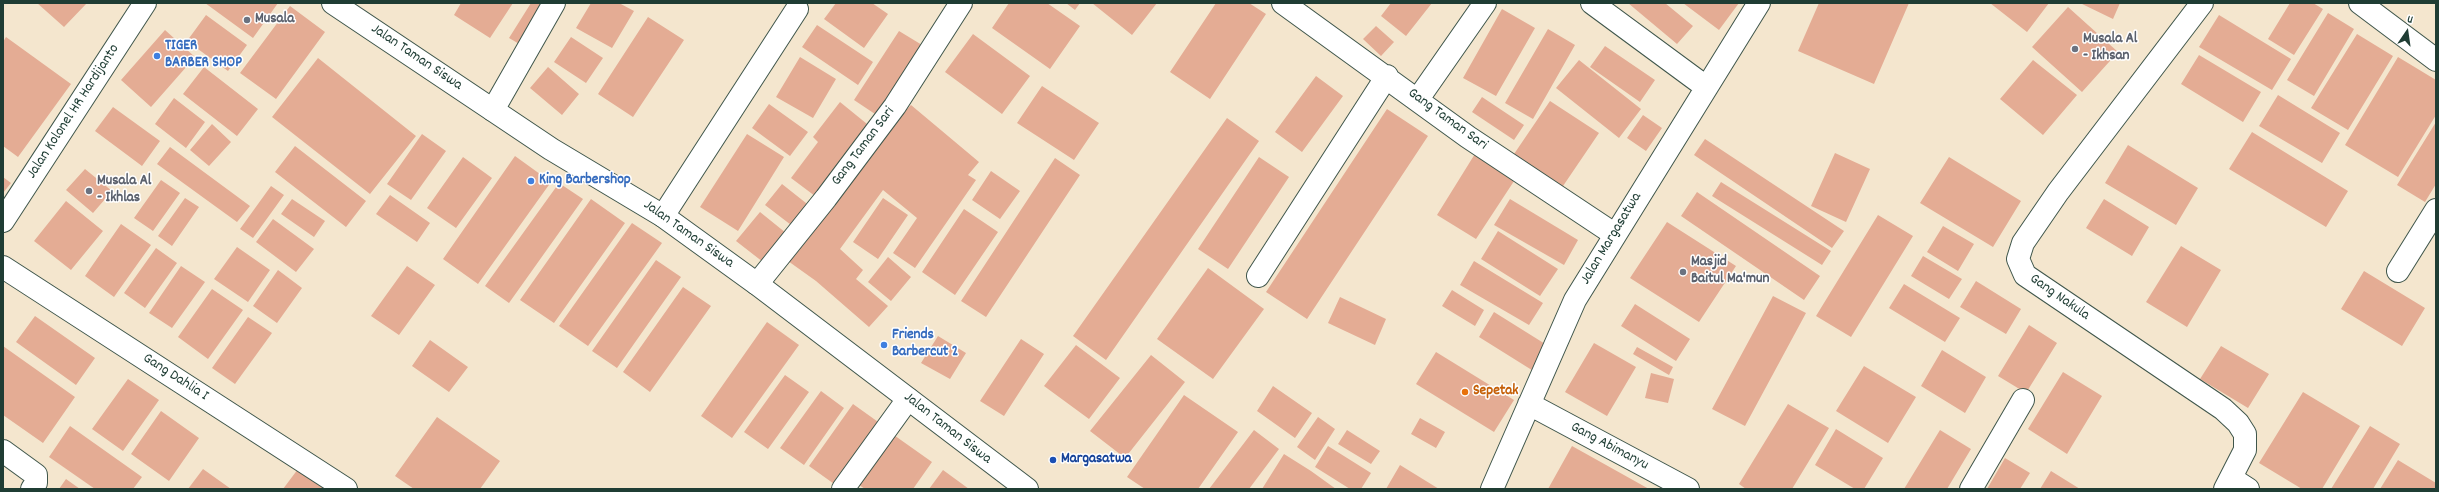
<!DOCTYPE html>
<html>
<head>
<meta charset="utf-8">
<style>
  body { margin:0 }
  #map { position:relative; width:2439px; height:492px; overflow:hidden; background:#f4e6ce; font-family:Dekko,sans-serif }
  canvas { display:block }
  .frame { position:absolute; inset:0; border:4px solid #1f3d34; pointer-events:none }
  .north { position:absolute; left:2387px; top:12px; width:40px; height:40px; -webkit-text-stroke:3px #fff; paint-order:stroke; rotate:13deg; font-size:11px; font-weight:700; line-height:16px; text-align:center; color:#1f3d34 }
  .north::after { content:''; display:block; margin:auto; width:14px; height:18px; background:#1f3d34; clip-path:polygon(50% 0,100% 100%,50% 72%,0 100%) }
</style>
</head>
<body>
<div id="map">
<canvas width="2439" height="492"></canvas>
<div class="frame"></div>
<div class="north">U</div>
</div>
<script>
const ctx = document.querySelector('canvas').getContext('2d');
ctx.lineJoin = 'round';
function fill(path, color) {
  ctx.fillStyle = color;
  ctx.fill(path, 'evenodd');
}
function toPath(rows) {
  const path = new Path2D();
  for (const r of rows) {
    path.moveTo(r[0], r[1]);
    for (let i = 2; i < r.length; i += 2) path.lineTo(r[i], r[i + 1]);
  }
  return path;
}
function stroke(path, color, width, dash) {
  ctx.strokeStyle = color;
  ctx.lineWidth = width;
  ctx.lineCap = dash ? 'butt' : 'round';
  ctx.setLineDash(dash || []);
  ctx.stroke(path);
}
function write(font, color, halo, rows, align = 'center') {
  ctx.font = font + ' Dekko,sans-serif';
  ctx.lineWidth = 3;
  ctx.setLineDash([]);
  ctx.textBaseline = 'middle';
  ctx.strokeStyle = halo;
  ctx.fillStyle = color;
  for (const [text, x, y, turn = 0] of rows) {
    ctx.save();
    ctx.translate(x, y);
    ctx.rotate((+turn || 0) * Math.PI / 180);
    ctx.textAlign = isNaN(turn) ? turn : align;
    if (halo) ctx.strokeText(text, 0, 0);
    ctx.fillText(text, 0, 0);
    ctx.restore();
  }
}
const building = toPath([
  [37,3,87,3,64,27],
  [205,3,278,3,253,38],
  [461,3,513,3,490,38,454,15],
  [531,3,547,3,521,45,509,38],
  [591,3,619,3,634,11,612,48,576,28],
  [836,3,872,3,888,14,864,48,824,19],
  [1009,3,1047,3,1080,26,1050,69,992,28],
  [1066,3,1080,3,1075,10],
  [1092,3,1157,3,1132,35],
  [1216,3,1249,3,1266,14,1210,99,1170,72],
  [1391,3,1432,3,1406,36,1381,16],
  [1628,3,1665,3,1693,26,1677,44],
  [1683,3,1739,3,1719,30],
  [1819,3,1909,3,1874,84,1798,51],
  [1990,3,2049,3,2027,32],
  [2080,3,2120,3,2113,19],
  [2290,3,2313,3,2323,9,2294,55,2268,39],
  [290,6,325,32,276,99,240,73],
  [2068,7,2118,52,2082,92,2032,47],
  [1502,9,1535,28,1496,96,1463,78],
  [2328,13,2354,29,2314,96,2287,80],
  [206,15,247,45,228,71,187,41],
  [2219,15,2291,59,2272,90,2199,47],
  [648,17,684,40,633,117,598,94],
  [817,25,873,62,858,85,802,47],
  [1376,26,1394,42,1381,56,1363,39],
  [1548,29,1575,45,1533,119,1505,103],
  [165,30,195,57,151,107,121,80],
  [899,31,927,48,881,118,854,100],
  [973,34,1030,76,1002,114,945,72],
  [2357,34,2393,56,2348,130,2311,108],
  [6,37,71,84,18,157,3,146,3,42],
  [571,37,603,58,586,83,554,62],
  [1605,46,1655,80,1640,102,1590,67],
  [2199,55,2261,92,2243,122,2181,84],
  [800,57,836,79,813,118,776,97],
  [2398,57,2436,80,2436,115,2398,177,2345,145],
  [318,58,416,136,370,194,272,117],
  [1579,60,1641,109,1619,138,1556,88],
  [2033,60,2077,95,2043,135,2000,99],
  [204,67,258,109,237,136,183,94],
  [548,67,579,94,562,115,530,88],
  [1316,76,1343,96,1302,152,1275,132],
  [1042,86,1099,123,1074,160,1017,123],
  [2278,95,2340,133,2322,163,2259,126],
  [1482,97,1524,125,1514,140,1472,112],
  [174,98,205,122,186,148,155,124],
  [1550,101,1599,133,1561,189,1512,157],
  [840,102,872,128,819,199,791,178,818,142,813,137],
  [769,104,808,132,790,156,752,128],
  [902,104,907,109,911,105,979,162,968,175,976,180,915,268,893,253,917,218,883,190,840,249,863,270,856,279,888,306,869,327,816,281,788,261],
  [113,107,160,141,142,166,95,131],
  [1387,109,1428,136,1307,319,1266,292],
  [1643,115,1662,128,1646,151,1627,138],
  [1227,118,1259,141,1106,360,1073,336],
  [2436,122,2436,184,2425,202,2397,185],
  [212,124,231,142,209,166,190,150],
  [2252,132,2348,191,2326,227,2229,169],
  [422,134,446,151,411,200,387,184],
  [747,134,784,157,738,231,700,207],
  [1705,139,1844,231,1832,248,1694,155],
  [2128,145,2198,188,2176,225,2105,183],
  [295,146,366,201,346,227,275,172],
  [170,147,250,206,237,222,157,164],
  [1478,149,1518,175,1476,239,1437,215],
  [1835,153,1870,169,1846,222,1811,206],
  [515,156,551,182,478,284,443,259],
  [463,157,492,178,456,228,427,208],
  [1259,157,1289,177,1228,269,1198,249],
  [1949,157,2021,201,1993,247,1920,203],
  [1055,158,1080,175,986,317,961,301],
  [85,169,112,191,93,213,66,190],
  [991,171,1020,191,1000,219,972,200],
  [3,177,11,183,3,193],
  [161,180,180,193,153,231,134,218],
  [1721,182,1831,251,1822,265,1712,196],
  [559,183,583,199,509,303,485,286],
  [782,184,811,207,795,228,765,205],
  [271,186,284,195,253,238,240,229],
  [1697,192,1820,276,1804,300,1681,216],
  [390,195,430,223,417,242,376,214],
  [185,198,199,207,172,246,158,236],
  [883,198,908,215,878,259,853,242],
  [292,199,325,221,314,237,281,214],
  [591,199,625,223,554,323,520,300],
  [1510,199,1578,240,1564,265,1494,225],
  [2104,199,2149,227,2132,256,2086,228],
  [66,201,103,231,71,270,34,241],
  [964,209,998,232,955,295,922,272],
  [760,212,786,233,763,262,736,241],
  [1878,215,1913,236,1851,337,1816,316],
  [273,219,314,249,296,272,256,242],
  [1667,222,1736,266,1699,322,1630,278],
  [632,223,662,243,588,346,559,326],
  [121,224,151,245,114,297,85,276],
  [1943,226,1974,244,1958,271,1927,252],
  [1498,231,1558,269,1540,296,1481,259],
  [2181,246,2221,270,2187,327,2146,302],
  [237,247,270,270,248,302,214,279],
  [156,248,177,263,145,308,124,293],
  [1923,256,1962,279,1949,299,1911,276],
  [888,257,911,277,891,301,868,282],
  [656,260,681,277,617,368,592,351],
  [1474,261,1543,303,1529,325,1460,285],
  [181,266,205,282,172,328,149,313],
  [407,266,435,285,399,335,371,316],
  [1208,268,1264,309,1213,379,1157,339],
  [278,270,302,288,277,323,253,306],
  [2364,271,2425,308,2402,346,2341,309],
  [1976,281,2021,309,2006,334,1960,307],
  [1904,284,1960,318,1945,342,1889,308],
  [683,287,711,306,650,392,623,372],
  [212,289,243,310,208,359,178,337],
  [1452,290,1484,310,1475,326,1442,306],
  [1773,296,1806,313,1745,426,1712,409],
  [1340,297,1386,319,1375,345,1328,323],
  [1635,304,1690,339,1676,361,1621,326],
  [1494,312,1550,347,1535,372,1479,337],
  [35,316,95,358,76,385,16,342],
  [248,317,272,333,235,384,212,368],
  [767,322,799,345,732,438,701,416],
  [2029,325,2057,343,2026,393,1998,376],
  [938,336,966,353,950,379,921,363],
  [1021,339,1044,354,1004,416,980,401],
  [430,340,468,367,449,392,412,366],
  [1594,343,1636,367,1607,416,1565,392],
  [1076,345,1120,378,1089,419,1044,386],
  [3,346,75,397,43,443,3,415],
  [2221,346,2269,374,2248,408,2200,379],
  [1637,347,1673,367,1669,375,1633,354],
  [1942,350,1986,377,1965,413,1921,386],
  [1436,352,1514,400,1494,432,1416,384],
  [1151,355,1185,382,1125,458,1090,431],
  [1864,366,1916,397,1888,443,1836,411],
  [2063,372,2102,396,2067,454,2028,429],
  [1651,373,1674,379,1668,403,1645,398],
  [785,375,809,392,768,449,744,432],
  [128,379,159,400,123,451,92,429],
  [1273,386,1312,413,1295,438,1257,411],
  [821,391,844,408,804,465,780,448],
  [2303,392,2360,426,2322,489,2302,489,2259,463],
  [1184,395,1238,432,1198,489,1145,489,1127,477],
  [853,404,881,424,837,486,809,466],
  [1788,404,1829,428,1792,489,1746,489,1739,484],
  [161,411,199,438,169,481,131,454],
  [437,417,500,461,480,489,414,489,395,476],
  [1318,417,1335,429,1315,460,1297,447],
  [1420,418,1445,432,1436,448,1411,434],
  [70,426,142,477,133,489,95,489,49,457],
  [2370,426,2400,444,2373,489,2331,489],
  [1836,429,1883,458,1864,489,1855,489,1815,465],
  [1254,430,1279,449,1249,489,1209,489],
  [1347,430,1380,451,1371,464,1338,444],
  [1940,430,1971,449,1947,489,1904,489],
  [891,433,932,462,913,489,865,489,856,483],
  [1328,446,1371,473,1361,489,1350,489,1315,467],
  [1572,446,1649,489,1548,489],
  [1284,454,1311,471,1336,489,1262,489],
  [2005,458,2030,473,2020,489,1987,489],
  [2398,460,2436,483,2436,489,2380,489],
  [1400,465,1439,489,1386,489],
  [203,469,231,489,188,489],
  [298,469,327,489,283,489],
  [943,470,969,489,929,489],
  [2051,471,2080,489,2040,489],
  [66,479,80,489,59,489]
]);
const minor = toPath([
  [1283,3,1468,137,1614,234],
  [1592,3,1706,87],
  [2202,3,2058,192,2023,243,2018,259,2025,275,2223,409,2238,423,2245,434,2245,450,2225,489],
  [2360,3,2436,60],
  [1418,99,1485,3],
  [493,110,554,3],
  [663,216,797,9],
  [3,267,346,489],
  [2398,271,2436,210],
  [1258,276,1387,76],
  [757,284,826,198,895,106,961,3],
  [1529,404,1688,489],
  [3,451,36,475,36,483,32,489],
  [2231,478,2248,489],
  [843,489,908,399],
  [1492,489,1575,300,1759,3],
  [1971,489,2023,400]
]);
const secondary = toPath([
  [333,3,551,149,663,216,757,284,1027,489],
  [3,221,145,3]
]);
const markers = [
  [247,20,4,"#6b7280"],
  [2075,49,4,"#6b7280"],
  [157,56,4,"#3f7fe0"],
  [531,181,4,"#3f7fe0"],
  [89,191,4,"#6b7280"],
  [1683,272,4,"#6b7280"],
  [884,345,4,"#3f7fe0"],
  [1465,392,4,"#e8710a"],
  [1053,460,4,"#1a4fb4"]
];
const worshipNames = [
  ["Musala",255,20],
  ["Musala Al",2083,40],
  ["- Ikhsan",2083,57],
  ["Musala Al",97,182],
  ["- Ikhlas",97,199],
  ["Masjid",1691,263],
  ["Baitul Ma'mun",1691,280]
];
const shopNames = [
  ["TIGER",165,47],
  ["BARBER SHOP",165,64],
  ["King Barbershop",539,181],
  ["Friends",892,336],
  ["Barbercut 2",892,353]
];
const streetNames = [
  ["Jalan Taman Siswa",416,58,34],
  ["Jalan Kolonel HR Hardijanto",74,112,-57],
  ["Gang Taman Sari",1447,120,36],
  ["Gang Taman Sari",864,147,-53],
  ["Jalan Taman Siswa",688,235,35],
  ["Jalan Margasatwa",1612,239,-59],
  ["Gang Nakula",2059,298,35],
  ["Gang Dahlia I",175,378,33],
  ["Jalan Taman Siswa",947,429,38],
  ["Gang Abimanyu",1609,447,28]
];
const foodNames = [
  ["Sepetak",1473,392]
];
const transitNames = [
  ["Margasatwa",1061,460]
];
fill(building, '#e4ac94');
stroke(minor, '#3f564b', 24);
stroke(secondary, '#3f564b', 24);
stroke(minor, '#fff', 22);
stroke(secondary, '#fff', 22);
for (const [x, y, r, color] of markers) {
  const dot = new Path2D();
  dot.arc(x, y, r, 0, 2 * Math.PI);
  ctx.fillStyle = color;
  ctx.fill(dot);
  stroke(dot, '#fff', 1.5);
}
write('bold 15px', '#5b616d', '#fff', worshipNames, 'left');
write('bold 15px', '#366cbe', '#fff', shopNames, 'left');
write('15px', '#1f3d34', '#fff', streetNames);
write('bold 15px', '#c56008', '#fff', foodNames, 'left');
write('bold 15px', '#164399', '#fff', transitNames, 'left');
</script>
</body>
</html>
